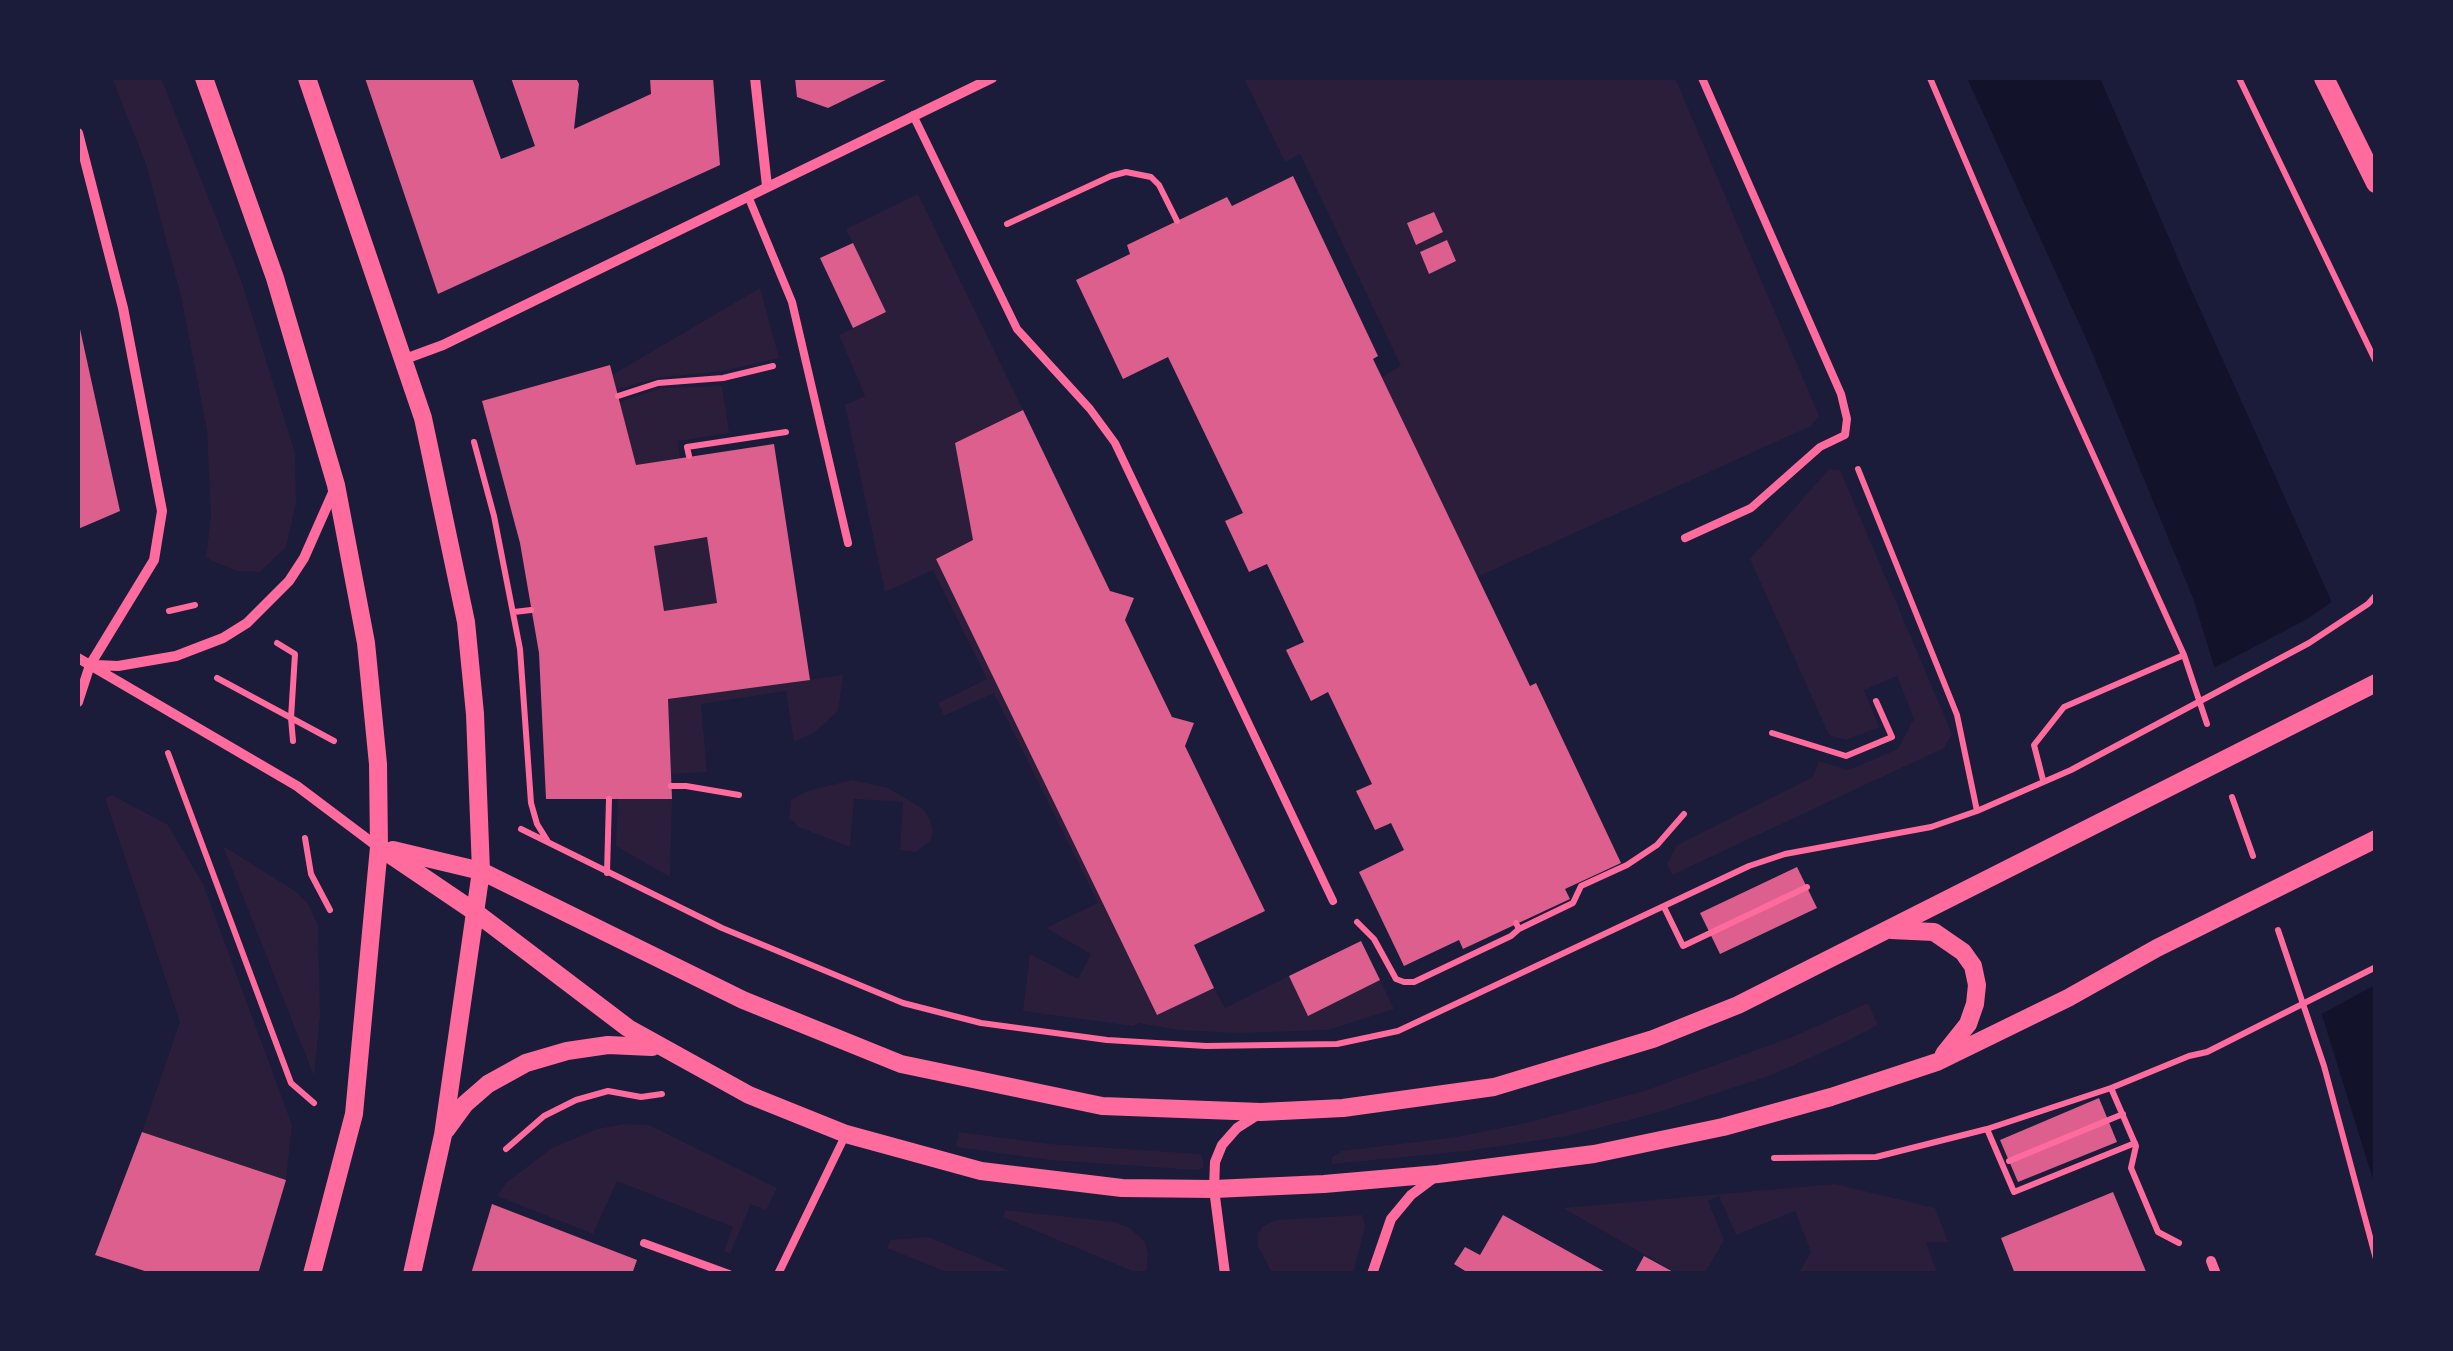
<!DOCTYPE html>
<html>
<head>
<meta charset="utf-8">
<style>
  body { margin:0 }
  #map { position:relative; width:2453px; height:1351px; overflow:hidden; background:#1b1b3a; font-family:Karla,sans-serif }
  canvas { display:block }
  .frame { position:absolute; inset:0; border:80px solid #1b1b3a; pointer-events:none }
</style>
</head>
<body>
<div id="map">
<canvas width="2453" height="1351"></canvas>
<div class="frame"></div>
</div>
<script>
const ctx = document.querySelector('canvas').getContext('2d');
ctx.lineJoin = 'round';
function fill(path, color) {
  ctx.fillStyle = color;
  ctx.fill(path, 'evenodd');
}
function toPath(rows) {
  const path = new Path2D();
  for (const r of rows) {
    path.moveTo(r[0], r[1]);
    for (let i = 2; i < r.length; i += 2) path.lineTo(r[i], r[i + 1]);
  }
  return path;
}
function stroke(path, color, width, dash) {
  ctx.strokeStyle = color;
  ctx.lineWidth = width;
  ctx.lineCap = dash ? 'butt' : 'round';
  ctx.setLineDash(dash || []);
  ctx.stroke(path);
}
const green = toPath([
  [112,78,161,78,241,280,295,453,296,503,286,547,260,572,236,571,206,558,211,516,207,430,181,296,146,164],
  [1244,78,1675,78,1819,416,1811,426,1477,577,1382,377,1401,366,1300,154,1285,162],
  [918,194,1023,410,955,443,973,540,936,559,1156,1014,1214,988,1225,1008,1289,976,1308,1015,1380,980,1394,1009,1328,1030,1239,1033,1178,1030,1139,1023,1133,1026,1023,1011,1030,954,1078,979,1091,954,1046,928,1098,903,994,693,944,716,938,703,987,679,933,570,885,592,845,405,865,396,839,335,886,312,846,229],
  [760,288,779,358,722,371,657,378,616,390,612,375],
  [722,386,729,433,678,441,680,458,636,465,619,402,662,388],
  [1829,469,1840,470,1952,734,1944,748,1672,875,1667,864,1677,845,1813,777,1819,761,1848,770,1898,749,1914,719,1897,676,1864,690,1879,727,1846,740,1829,735,1750,559],
  [707,537,717,603,664,611,654,546],
  [843,675,838,711,815,732,794,742,786,691,701,704,707,772,671,774,668,699],
  [852,780,888,788,922,808,930,819,933,832,930,841,916,852,900,850,903,802,854,799,850,847,799,827,789,818,791,800,807,791],
  [112,795,168,825,203,884,292,1125,286,1180,142,1132,180,1022,105,798],
  [618,799,672,799,670,877,616,846],
  [223,846,295,891,309,905,318,926,320,1016,314,1076],
  [1868,1003,1878,1025,1849,1040,1772,1075,1656,1113,1567,1136,1467,1151,1332,1164,1332,1157,1342,1151,1456,1137,1530,1122,1644,1091,1792,1037],
  [624,1124,649,1125,777,1188,766,1210,751,1204,730,1254,724,1251,733,1227,617,1181,593,1234,497,1196,506,1183,552,1148,597,1129],
  [959,1132,1050,1144,1200,1154,1204,1163,1203,1168,1196,1170,1049,1160,956,1147],
  [1835,1184,1935,1208,1948,1242,1926,1242,1937,1273,1799,1273,1811,1252,1795,1211,1736,1235,1719,1196,1708,1201,1724,1240,1705,1273,1677,1273,1563,1208],
  [1005,1210,1114,1222,1130,1228,1145,1242,1148,1253,1146,1273,1137,1273,1003,1217],
  [1362,1215,1365,1227,1353,1273,1272,1273,1258,1246,1258,1234,1263,1226,1276,1220],
  [928,1237,1015,1273,949,1273,887,1248,891,1240]
]);
const water = toPath([
  [1967,78,2100,78,2194,296,2375,698,2375,1186,2193,598,2089,345]
]);
const pier = toPath([
  [2337,598,2376,686,2375,985,2318,1016,2210,670,2307,619]
]);
const building = toPath([
  [365,78,472,78,501,159,535,146,511,78,576,78,579,84,574,129,651,94,650,78,713,78,720,165,438,294],
  [795,78,890,78,828,108,797,97],
  [1293,176,1378,356,1373,359,1530,686,1536,683,1621,863,1565,889,1570,899,1463,949,1459,940,1404,966,1359,872,1404,850,1391,823,1375,830,1356,791,1372,784,1328,692,1311,701,1286,650,1304,642,1267,564,1249,572,1225,521,1243,513,1168,357,1123,379,1076,280,1130,254,1127,245,1227,197,1232,206],
  [1434,212,1443,232,1416,245,1407,223],
  [1447,240,1456,261,1429,274,1420,252],
  [853,243,886,312,853,328,820,258],
  [78,320,120,511,78,529],
  [610,365,636,465,774,444,810,680,668,699,672,799,546,799,539,653,520,543,482,401],
  [707,537,717,603,664,611,654,546],
  [1023,410,1110,591,1134,598,1125,620,1172,717,1194,723,1185,746,1265,911,1194,945,1214,988,1157,1015,936,559,973,540,955,443],
  [1797,867,1817,908,1720,954,1700,913],
  [1361,941,1380,980,1308,1016,1289,976],
  [2099,1098,2117,1142,2018,1182,2000,1140],
  [142,1132,286,1180,258,1274,154,1274,95,1255],
  [2113,1192,2147,1274,2015,1274,2001,1238],
  [492,1204,637,1260,632,1274,471,1274],
  [1503,1215,1609,1274,1470,1274,1454,1264,1465,1247,1480,1255],
  [1644,1256,1677,1274,1634,1274]
]);
const path = toPath([
  [1930,78,2057,375,2184,655,2207,724],
  [2239,78,2376,362],
  [1007,224,1111,176,1126,172,1151,177,1159,185,1177,221],
  [618,396,658,383,723,378,773,366],
  [474,442,494,516,520,649,531,803,537,824,547,840],
  [689,456,687,447,786,432],
  [1858,469,1957,715,1977,811],
  [169,611,195,605],
  [514,612,531,610],
  [277,643,295,654,291,718,293,741],
  [217,678,334,741],
  [1772,733,1846,756,1892,737,1876,701],
  [168,753,291,1083,314,1103],
  [2043,780,2034,745,2064,707,2184,655],
  [671,786,686,786,739,795],
  [2232,797,2253,856],
  [521,829,722,928,903,1003,981,1023,1107,1040,1206,1046,1337,1044,1398,1031,1749,866,1785,854,1931,827,1977,811,2071,770,2309,643,2368,604,2376,595],
  [305,838,311,874,330,910],
  [607,873,609,799],
  [1664,907,1683,946,1807,887],
  [1357,922,1374,939,1396,979,1404,982,1414,982,1511,936,1519,929,1516,923],
  [1519,929,1573,903,1581,886,1627,865,1657,845,1684,814],
  [2278,930,2324,1066,2376,1259],
  [2111,1088,2136,1146,2131,1168,2158,1232,2179,1243],
  [1987,1129,2014,1192,2135,1143],
  [506,1149,544,1116,576,1100,608,1091,641,1097,662,1094],
  [1774,1158,1876,1157,1987,1129,2111,1088,2189,1056,2207,1052,2376,967],
  [2009,1161,2123,1114]
]);
const service = toPath([
  [913,115,1017,329,1090,409,1115,443,1333,901],
  [748,196,792,302,848,543],
  [1685,538,1751,508,1820,447,1845,435,1847,419,1841,394,1702,78],
  [644,1243,729,1274],
  [778,1274,846,1134]
]);
const minor = toPath([
  [755,78,767,186],
  [78,133,123,308,162,511,154,560,90,665,78,702],
  [405,359,443,345,992,78],
  [78,658,297,786,378,847],
  [96,665,118,666,176,656,223,638,247,623,289,581,304,558,335,488],
  [2211,1261,2216,1274],
  [1225,1274,1214,1189,1215,1162,1222,1145,1237,1128,1259,1114],
  [1372,1274,1391,1219,1411,1195,1435,1177]
]);
const tertiary = toPath([
  [204,78,275,278,336,485,366,643,378,764,379,847,354,1114,312,1274],
  [307,78,423,418,466,622,475,714,481,871,443,1135,412,1274],
  [379,847,475,912,628,1028,749,1095,846,1134,981,1171,1122,1188,1214,1189,1324,1184,1438,1174,1594,1154,1723,1127,1831,1097,1937,1062,2068,998,2157,948,2376,839],
  [393,850,481,871,743,1000,901,1064,1102,1106,1261,1112,1343,1108,1494,1087,1653,1039,1738,1005,2376,683],
  [1891,930,1934,932,1963,952,1973,966,1977,985,1975,1004,1968,1024,1944,1054],
  [446,1130,465,1104,488,1084,526,1063,567,1051,608,1045,652,1047]
]);
const secondary = toPath([
  [2324,78,2376,183]
]);
fill(green, '#2a1e3b');
fill(water, '#12122b');
fill(pier, '#1b1b3a');
fill(building, '#dd5f8e');
stroke(path, '#ff6b9d', 6);
stroke(service, '#ff6b9d', 8);
stroke(minor, '#ff6b9d', 10);
stroke(tertiary, '#ff6b9d', 18);
stroke(secondary, '#ff6b9d', 20);
</script>
</body>
</html>
